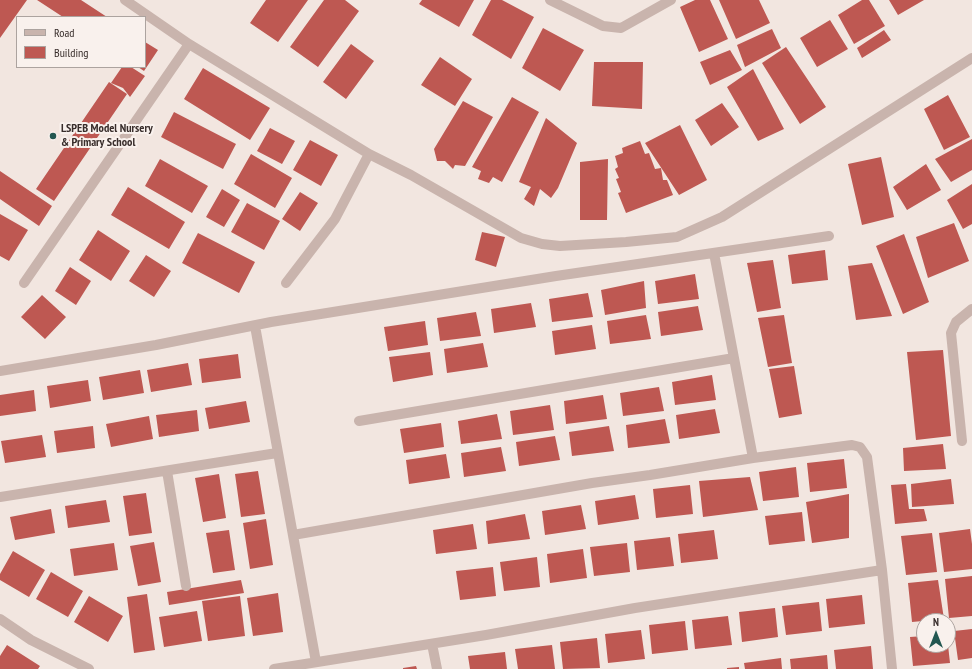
<!DOCTYPE html>
<html>
<head>
<meta charset="utf-8">
<style>
  body { margin:0 }
  #map { position:relative; width:972px; height:669px; overflow:hidden; background:#f2e6e0; font-family:"PT Sans Narrow",sans-serif }
  canvas { display:block }
  .legend { position:absolute; left:16px; top:16px; width:130px; height:52px; box-sizing:border-box; background:#f9f1ed; border:1px solid #aca39f; margin:0; padding:5px 7px; list-style:none; font-size:12px; color:#382d2b }
  .legend li { display:flex; align-items:center; gap:8px; height:20px }
  .legend b { width:20px; border:1px solid #aca39f }
  .north { position:absolute; left:916px; top:613px; width:40px; height:40px; box-sizing:border-box; background:#f9f1ed; border:1px solid #aca39f; border-radius:50%; rotate:0deg; font-size:11px; font-weight:700; line-height:16px; text-align:center; color:#382d2b }
  .north::after { content:''; display:block; margin:auto; width:14px; height:18px; background:#235751; clip-path:polygon(50% 0,100% 100%,50% 72%,0 100%) }
</style>
</head>
<body>
<div id="map">
<canvas width="972" height="669"></canvas>
<ul class="legend">
<li><b style="height:5px;background:#c9b4ad"></b>Road</li>
<li><b style="height:11px;background:#be5852"></b>Building</li>
</ul>
<div class="north">N</div>
</div>
<script>
const ctx = document.querySelector('canvas').getContext('2d');
ctx.lineJoin = 'round';
function fill(path, color) {
  ctx.fillStyle = color;
  ctx.fill(path, 'evenodd');
}
function toPath(rows) {
  const path = new Path2D();
  for (const r of rows) {
    path.moveTo(r[0], r[1]);
    for (let i = 2; i < r.length; i += 2) path.lineTo(r[i], r[i + 1]);
  }
  return path;
}
function stroke(path, color, width, dash) {
  ctx.strokeStyle = color;
  ctx.lineWidth = width;
  ctx.lineCap = dash ? 'butt' : 'round';
  ctx.setLineDash(dash || []);
  ctx.stroke(path);
}
function write(font, color, halo, rows, align = 'center') {
  ctx.font = font + ' "PT Sans Narrow",sans-serif';
  ctx.lineWidth = 4;
  ctx.setLineDash([]);
  ctx.textBaseline = 'middle';
  ctx.strokeStyle = halo;
  ctx.fillStyle = color;
  for (const [text, x, y, turn = 0] of rows) {
    ctx.save();
    ctx.translate(x, y);
    ctx.rotate((+turn || 0) * Math.PI / 180);
    ctx.textAlign = isNaN(turn) ? turn : align;
    if (halo) ctx.strokeText(text, 0, 0);
    ctx.fillText(text, 0, 0);
    ctx.restore();
  }
}
const building = toPath([
  [0,0,27,0,0,38],
  [37,0,81,0,107,17,63,17],
  [266,0,308,0,278,42,250,23],
  [324,0,345,0,359,11,318,67,290,47],
  [422,0,474,0,459,27,419,4],
  [491,0,502,0,534,17,511,59,472,35],
  [695,0,710,0,728,39,699,52,680,7],
  [719,0,759,0,770,23,736,39],
  [862,0,869,0,885,26,854,44,838,15],
  [889,0,924,0,898,15],
  [830,20,848,49,817,67,800,38],
  [543,28,584,50,560,91,522,68],
  [772,29,781,48,745,67,737,45],
  [884,30,891,40,862,58,857,48],
  [145,42,158,50,144,71,138,67,145,67],
  [351,44,374,61,346,99,323,82],
  [786,47,826,107,800,124,762,63],
  [730,50,742,70,710,85,700,62],
  [440,57,472,79,455,106,421,85],
  [594,62,643,62,642,109,592,106],
  [122,67,131,67,145,76,130,97,123,88,111,83],
  [203,68,270,108,250,140,184,99],
  [753,69,784,129,758,141,727,87],
  [109,82,127,94,54,201,36,189],
  [948,95,970,137,944,150,924,109],
  [512,97,539,112,502,182,493,177,489,183,478,179,481,171,472,167],
  [463,101,493,117,465,166,455,165,453,169,445,161,437,161,434,149],
  [722,103,739,127,711,146,695,120],
  [174,112,236,144,223,169,161,137],
  [546,118,577,143,558,188,551,198,540,189,534,206,524,199,531,187,519,182],
  [680,125,707,180,679,195,645,143],
  [270,128,295,141,282,164,257,151],
  [972,139,972,170,951,182,935,159],
  [310,140,338,155,321,186,293,170],
  [640,141,645,154,649,153,655,169,661,168,663,180,667,180,673,195,626,213,618,193,621,192,616,179,619,178,615,169,618,167,615,156,623,153,622,148],
  [251,154,292,178,275,208,234,184],
  [881,157,894,217,862,225,848,164],
  [160,159,208,186,192,213,145,186],
  [608,159,607,220,580,220,580,162],
  [926,164,941,190,907,210,893,187],
  [0,171,52,206,39,226,0,199],
  [972,184,972,224,963,229,947,200],
  [128,187,185,222,169,249,111,215],
  [222,189,240,200,224,227,206,217],
  [300,192,318,203,300,231,282,219],
  [247,203,280,221,264,250,231,232],
  [0,214,28,230,9,261,0,256],
  [954,223,969,261,928,278,916,237],
  [98,230,130,251,111,281,79,260],
  [482,232,505,237,496,267,475,260],
  [198,233,255,262,239,293,182,263],
  [904,234,929,302,903,314,876,246],
  [825,250,828,280,792,284,788,255],
  [146,255,171,271,154,297,129,281],
  [773,260,781,308,757,312,747,263],
  [872,263,892,316,856,320,848,266],
  [70,267,91,281,76,305,55,291],
  [695,274,699,299,658,304,655,281],
  [644,281,646,308,605,315,601,290],
  [588,293,593,317,552,322,549,299],
  [42,295,66,317,45,339,21,317],
  [531,303,536,327,494,333,491,309],
  [698,306,703,330,661,336,658,312],
  [476,312,481,336,440,341,437,318],
  [646,315,651,339,610,344,607,321],
  [784,315,792,363,768,367,758,318],
  [425,321,428,345,388,351,384,327],
  [592,325,596,349,555,355,552,331],
  [483,343,488,367,447,373,444,349],
  [943,350,951,436,916,440,907,352],
  [430,352,433,375,393,382,389,357],
  [238,354,241,378,202,383,199,359],
  [188,363,192,385,151,392,147,370],
  [794,366,802,414,779,418,769,369],
  [140,370,144,393,103,400,99,377],
  [712,375,716,400,675,405,672,382],
  [88,380,91,401,50,408,47,386],
  [659,387,664,411,623,416,620,393],
  [34,390,36,411,0,416,0,395],
  [603,395,607,419,566,424,564,401],
  [246,401,250,422,209,429,205,408],
  [550,405,554,430,513,435,510,411],
  [715,409,720,433,679,439,676,415],
  [197,410,199,431,159,437,156,415],
  [497,414,502,439,461,444,458,421],
  [149,416,153,439,111,447,106,424],
  [665,419,670,443,628,448,626,425],
  [441,423,444,447,404,453,400,429],
  [93,426,95,448,57,453,54,431],
  [609,426,614,451,572,456,569,432],
  [42,435,46,457,5,463,1,441],
  [555,436,560,460,519,466,516,442],
  [943,444,946,469,904,471,903,448],
  [501,447,506,471,464,477,461,453],
  [446,454,450,478,409,484,406,460],
  [844,459,847,488,810,492,807,463],
  [796,467,799,497,763,501,759,472],
  [258,471,265,514,241,517,235,474],
  [219,474,226,518,203,522,195,478],
  [750,477,758,510,703,517,699,481],
  [951,479,954,504,912,507,911,484],
  [906,484,909,509,924,509,927,521,895,524,891,485],
  [690,485,693,514,656,518,653,489],
  [146,493,152,533,129,536,123,496],
  [849,494,849,538,812,543,806,502],
  [635,495,639,519,598,525,595,501],
  [106,500,110,522,68,528,65,506],
  [581,505,586,529,545,535,542,511],
  [51,509,55,533,15,540,10,517],
  [802,512,805,541,769,545,765,516],
  [525,514,530,539,488,544,486,521],
  [266,519,273,565,250,569,243,523],
  [473,524,477,549,436,554,433,530],
  [970,529,972,544,972,569,944,572,939,533],
  [229,530,235,570,213,573,206,533],
  [714,530,718,559,681,563,678,534],
  [932,533,937,572,906,575,901,536],
  [670,537,674,566,637,570,634,541],
  [154,542,161,582,138,586,130,546],
  [114,543,118,570,74,576,70,549],
  [627,543,630,572,594,576,590,547],
  [583,549,587,578,550,583,547,554],
  [13,551,45,570,29,597,0,580,0,574],
  [537,557,540,587,504,591,500,562],
  [493,567,496,596,460,600,456,571],
  [51,572,83,591,68,617,36,599],
  [972,576,972,616,949,618,945,579],
  [241,580,244,593,169,605,167,592],
  [938,580,944,619,912,622,908,583],
  [278,593,283,632,253,636,247,598],
  [147,594,155,650,134,653,127,597],
  [862,595,865,624,829,628,826,599],
  [89,596,123,616,108,642,74,622],
  [240,596,245,636,208,641,202,601],
  [819,602,822,631,786,635,782,606],
  [775,608,778,637,742,642,739,612],
  [197,611,202,641,164,647,159,617],
  [728,616,732,645,695,649,692,620],
  [685,621,688,650,652,654,649,625],
  [972,629,972,658,958,660,954,631],
  [641,630,645,659,608,663,605,634],
  [924,636,924,645,948,645,950,663,913,666,910,637],
  [597,638,600,668,563,669,560,642],
  [7,645,40,666,38,669,0,669,0,656],
  [552,645,555,669,518,669,515,649],
  [871,646,873,669,836,669,834,650],
  [505,652,507,669,470,669,468,656],
  [827,655,828,669,791,669,790,659],
  [781,658,782,669,745,669,744,663],
  [416,666,417,669,403,669,403,668],
  [739,667,739,669,727,669,727,668]
]);
const street = toPath([
  [125,0,189,44,369,154,411,175,521,238,542,244,560,246,626,242,677,237,722,217,972,58],
  [550,0,603,26,621,28,671,0],
  [714,253,753,458],
  [24,283,189,44],
  [286,283,335,219,369,154],
  [255,326,316,662],
  [0,371,156,345,271,322,556,276,829,236],
  [359,421,734,358],
  [962,441,951,333,956,322,972,309],
  [167,471,186,586],
  [0,497,277,453],
  [293,535,592,483,650,475,753,458,852,445,860,447,867,457,882,570,892,669],
  [0,619,31,640,89,669],
  [432,644,437,669],
  [274,669,486,635,635,608,882,570]
]);
const markers = [
  [53,136,4,"#235751"]
];
const poiNames = [
  ["LSPEB Model Nursery",61,129],
  ["& Primary School",61,143]
];
fill(building, '#be5852');
stroke(street, '#c9b4ad', 10);
for (const [x, y, r, color] of markers) {
  const dot = new Path2D();
  dot.arc(x, y, r, 0, 2 * Math.PI);
  ctx.fillStyle = color;
  ctx.fill(dot);
  stroke(dot, '#f9f1ed', 1.5);
}
write('bold 12px', '#382d2b', '#f9f1ed', poiNames, 'left');
</script>
</body>
</html>
